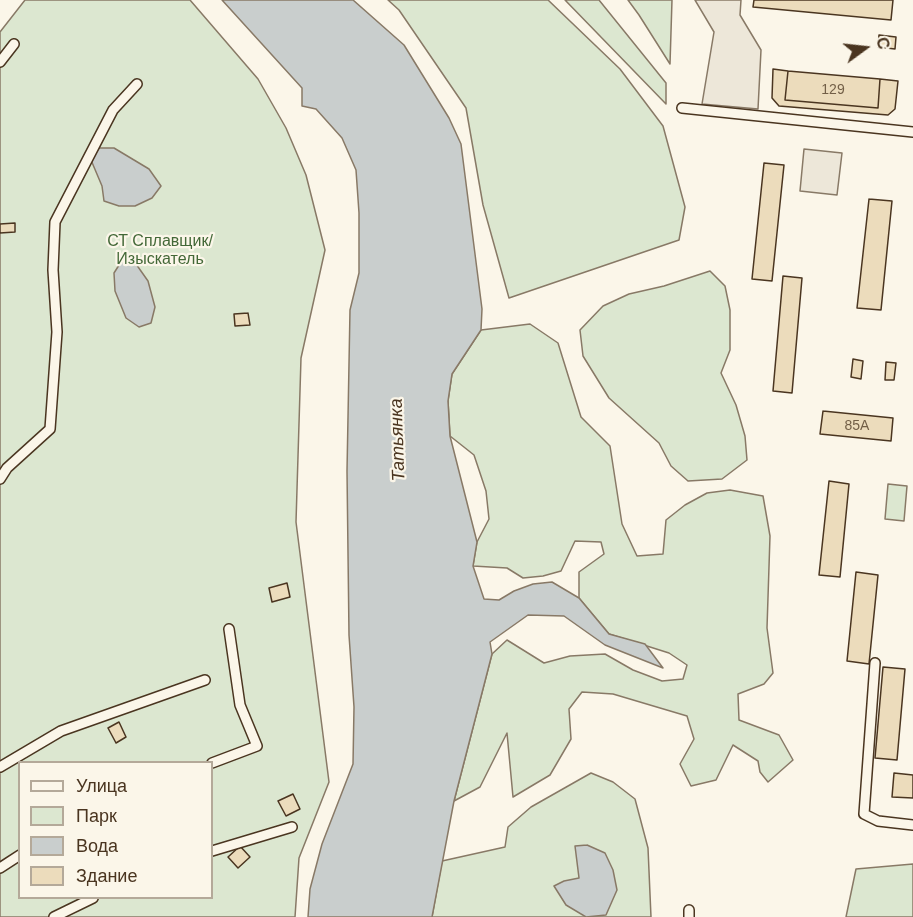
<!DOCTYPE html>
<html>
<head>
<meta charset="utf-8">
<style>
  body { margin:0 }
  #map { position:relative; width:913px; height:917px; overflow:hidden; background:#fbf6e9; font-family:Helvetica,sans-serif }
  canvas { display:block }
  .legend { position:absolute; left:18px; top:761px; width:195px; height:138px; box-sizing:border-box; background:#fbf6e9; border:2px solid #b4a999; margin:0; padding:8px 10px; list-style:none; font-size:18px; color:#4a3520 }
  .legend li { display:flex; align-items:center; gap:12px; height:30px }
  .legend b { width:30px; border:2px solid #b4a999 }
  .north { position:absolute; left:835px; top:18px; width:60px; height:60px; -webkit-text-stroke:4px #fbf6e9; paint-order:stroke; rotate:75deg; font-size:16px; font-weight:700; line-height:24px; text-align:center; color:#4a3520 }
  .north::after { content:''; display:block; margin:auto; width:21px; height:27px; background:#4a3520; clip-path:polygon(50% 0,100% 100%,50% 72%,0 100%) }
</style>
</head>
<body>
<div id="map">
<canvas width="913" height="917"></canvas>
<ul class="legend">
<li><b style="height:8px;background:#fbf6e9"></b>Улица</li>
<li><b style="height:16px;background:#dce7d0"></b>Парк</li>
<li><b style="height:16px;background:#c9cecd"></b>Вода</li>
<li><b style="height:16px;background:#ecdcbc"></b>Здание</li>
</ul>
<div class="north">С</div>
</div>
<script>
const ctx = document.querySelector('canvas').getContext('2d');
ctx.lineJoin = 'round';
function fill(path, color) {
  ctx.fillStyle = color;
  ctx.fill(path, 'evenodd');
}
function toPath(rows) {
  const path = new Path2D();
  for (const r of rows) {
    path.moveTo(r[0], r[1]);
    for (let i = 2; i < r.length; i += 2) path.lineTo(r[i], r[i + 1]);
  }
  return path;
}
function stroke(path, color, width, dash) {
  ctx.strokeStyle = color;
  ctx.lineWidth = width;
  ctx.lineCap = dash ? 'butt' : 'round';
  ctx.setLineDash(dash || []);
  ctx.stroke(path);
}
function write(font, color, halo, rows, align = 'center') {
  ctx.font = font + ' Helvetica,sans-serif';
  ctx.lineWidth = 4.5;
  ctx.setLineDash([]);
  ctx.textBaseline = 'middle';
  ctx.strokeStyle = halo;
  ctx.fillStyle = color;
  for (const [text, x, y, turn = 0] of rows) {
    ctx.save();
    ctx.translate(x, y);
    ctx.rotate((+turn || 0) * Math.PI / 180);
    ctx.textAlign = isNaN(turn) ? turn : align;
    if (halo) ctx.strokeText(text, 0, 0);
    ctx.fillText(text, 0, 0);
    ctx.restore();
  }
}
const green = toPath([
  [25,0,190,0,258,79,286,128,306,175,325,250,301,358,296,522,329,782,299,858,295,917,0,917,0,32,25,0],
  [20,762,212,762,212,898,20,898,20,762],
  [388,0,548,0,620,69,663,126,685,207,679,240,509,298,483,205,466,108,399,10,388,0],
  [565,0,599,0,666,83,666,104,565,0],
  [628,0,672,0,670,64,639,15,628,0],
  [710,271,725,286,730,310,730,350,721,373,736,405,745,436,747,460,722,479,688,481,671,466,659,443,609,398,583,356,580,330,603,306,629,294,664,286,710,271],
  [530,324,558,343,581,417,610,446,622,524,637,556,663,554,666,520,685,505,707,493,730,490,763,496,770,536,767,628,773,673,764,684,738,694,739,720,779,735,793,760,768,782,760,772,758,761,733,745,716,780,691,786,680,764,694,739,687,716,613,694,582,692,569,709,571,739,550,775,513,797,507,733,480,787,454,801,492,654,507,640,544,663,570,656,605,654,633,670,662,681,683,679,687,665,669,653,609,634,579,598,579,572,604,554,601,542,575,541,561,571,543,576,523,578,507,568,473,566,477,542,489,519,486,491,474,455,450,436,448,401,452,374,481,330,530,324],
  [888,484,907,486,904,521,885,519,888,484],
  [591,773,613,782,635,799,648,848,651,917,432,917,442,861,505,847,508,827,531,807,591,773],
  [913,864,913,917,846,917,856,869,913,864]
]);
const parking = toPath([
  [695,0,741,0,740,15,761,50,758,109,702,104,714,32,695,0],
  [804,149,842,153,837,195,800,191,804,149]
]);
const water = toPath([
  [222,0,353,0,404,45,449,118,461,144,482,309,481,330,452,374,448,401,450,436,477,542,473,566,484,599,499,600,514,591,533,584,552,582,579,598,609,634,645,644,663,668,605,645,564,616,528,615,490,642,492,654,454,801,432,917,308,917,310,889,322,844,353,764,354,707,349,635,347,471,350,310,359,273,359,213,356,170,342,138,316,109,302,106,302,88,222,0],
  [99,148,114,148,149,169,161,186,152,198,135,206,119,206,104,201,102,186,91,160,99,148],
  [121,262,136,264,148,281,155,307,151,323,139,327,126,318,115,291,114,273,121,262],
  [587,845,605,853,613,870,617,890,606,915,586,917,566,905,554,886,564,881,579,878,575,846,587,845]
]);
const building = toPath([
  [754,0,893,0,891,20,753,7,754,0],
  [879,35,896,37,895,49,878,47,879,35],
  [773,69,788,71,785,100,878,108,880,79,898,81,895,109,888,115,779,106,772,98,773,69],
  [788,71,880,79,878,108,785,100,788,71],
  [764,163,784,165,772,281,752,279,764,163],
  [869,199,892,201,881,310,857,308,869,199],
  [15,223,15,232,0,233,0,224,15,223],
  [783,276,802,278,792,393,773,391,783,276],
  [248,313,250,325,235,326,234,314,248,313],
  [853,359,863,361,861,379,851,377,853,359],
  [886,362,896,363,894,380,885,380,886,362],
  [823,411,893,418,891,441,820,434,823,411],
  [829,481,849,484,840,577,819,575,829,481],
  [856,572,878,575,869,664,847,661,856,572],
  [287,583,290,597,272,602,269,588,287,583],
  [883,667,905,669,897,760,875,758,883,667],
  [119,722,126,737,116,743,108,728,119,722],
  [894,773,913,775,913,798,892,797,894,773],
  [293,794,300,809,286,816,278,801,293,794],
  [240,846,250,857,238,868,228,857,240,846]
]);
const minor = toPath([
  [0,62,14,44],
  [682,108,913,132],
  [0,479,7,468,50,429,57,332,53,270,55,222,113,110,137,84],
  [875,663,864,814,878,821,913,825],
  [212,763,257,746,240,705,229,629],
  [0,767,61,731,205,680],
  [212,851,292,827],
  [0,868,20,855],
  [54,917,93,898],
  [689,917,689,910]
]);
const numberNames = [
  ["129",833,90],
  ["85А",857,426]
];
const parkNames = [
  ["СТ Сплавщик/",160,242],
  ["Изыскатель",160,260]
];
const waterNames = [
  ["Татьянка",398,440,-92]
];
fill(green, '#dce7d0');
stroke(green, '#887966', 1.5);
fill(parking, '#ede7d9');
stroke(parking, '#887966', 1.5);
fill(water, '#c9cecd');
stroke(water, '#887966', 1.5);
fill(building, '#ecdcbc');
stroke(building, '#4a3520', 1.5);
stroke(minor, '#4a3520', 12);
stroke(minor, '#fbf6e9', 9);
write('14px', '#725f47', null, numberNames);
write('16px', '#436837', '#fbf6e9', parkNames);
write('italic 18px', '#4a3520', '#fbf6e9', waterNames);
</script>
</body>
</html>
